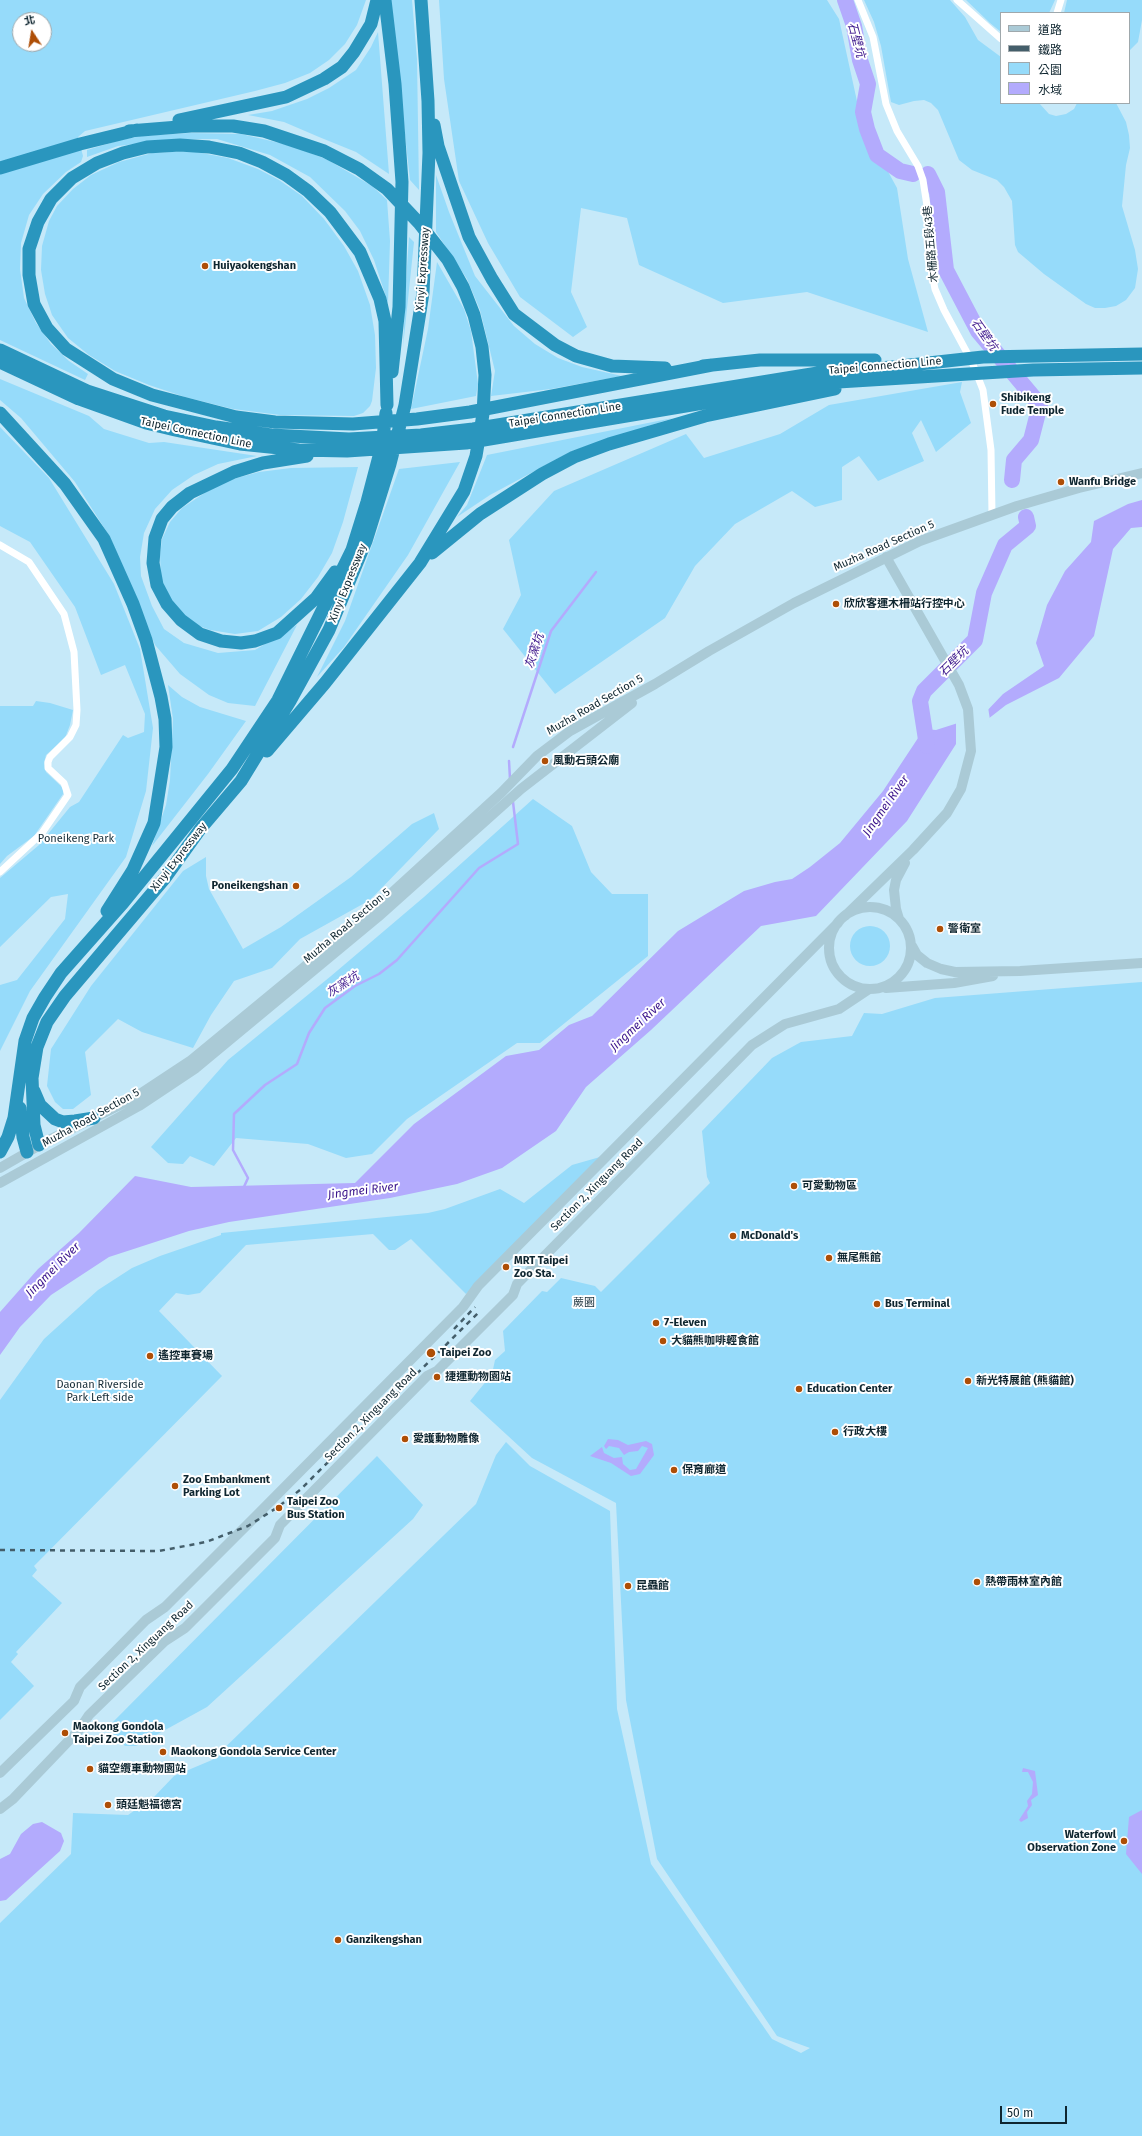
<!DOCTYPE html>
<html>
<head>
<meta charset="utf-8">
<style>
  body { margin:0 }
  #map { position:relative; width:1142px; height:2136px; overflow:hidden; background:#c6e9f9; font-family:"Fira Sans","Noto Sans TC",sans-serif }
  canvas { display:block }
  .legend { position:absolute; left:1000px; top:12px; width:130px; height:92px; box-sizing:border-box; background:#fff; border:1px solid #9fa8ac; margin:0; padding:5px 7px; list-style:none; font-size:12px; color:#0f2630 }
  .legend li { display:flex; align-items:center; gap:8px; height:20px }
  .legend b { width:20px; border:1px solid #9fa8ac }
  .north { position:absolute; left:12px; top:12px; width:40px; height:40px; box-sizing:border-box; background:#fff; border:1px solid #9fa8ac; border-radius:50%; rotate:348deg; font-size:11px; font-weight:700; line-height:16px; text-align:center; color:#0f2630 }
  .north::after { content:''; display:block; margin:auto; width:14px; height:18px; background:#ae4e06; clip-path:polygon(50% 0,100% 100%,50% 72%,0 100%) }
  .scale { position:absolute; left:1000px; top:2106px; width:67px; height:18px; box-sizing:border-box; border:2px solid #0f2630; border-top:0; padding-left:5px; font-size:12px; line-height:14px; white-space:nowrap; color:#0f2630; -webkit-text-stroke:3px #fff; paint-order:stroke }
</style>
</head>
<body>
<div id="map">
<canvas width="1142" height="2136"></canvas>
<ul class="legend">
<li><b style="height:5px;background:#aacad6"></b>道路</li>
<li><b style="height:5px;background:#445e6a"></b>鐵路</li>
<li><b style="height:11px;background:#96dbfa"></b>公園</li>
<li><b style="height:11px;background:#b3abfd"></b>水域</li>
</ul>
<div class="north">北</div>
<div class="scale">50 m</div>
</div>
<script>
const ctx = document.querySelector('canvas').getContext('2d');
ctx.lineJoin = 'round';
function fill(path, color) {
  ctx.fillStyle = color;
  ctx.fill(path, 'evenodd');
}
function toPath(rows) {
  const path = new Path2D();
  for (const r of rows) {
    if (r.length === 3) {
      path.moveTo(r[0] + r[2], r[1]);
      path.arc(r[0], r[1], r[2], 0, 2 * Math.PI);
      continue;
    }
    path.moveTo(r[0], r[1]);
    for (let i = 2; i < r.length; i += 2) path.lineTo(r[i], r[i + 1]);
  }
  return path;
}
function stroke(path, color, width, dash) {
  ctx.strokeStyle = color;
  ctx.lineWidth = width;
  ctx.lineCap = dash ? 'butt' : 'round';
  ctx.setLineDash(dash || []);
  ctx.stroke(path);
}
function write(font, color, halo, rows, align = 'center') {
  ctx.font = font + ' "Fira Sans","Noto Sans TC",sans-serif';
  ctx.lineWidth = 4;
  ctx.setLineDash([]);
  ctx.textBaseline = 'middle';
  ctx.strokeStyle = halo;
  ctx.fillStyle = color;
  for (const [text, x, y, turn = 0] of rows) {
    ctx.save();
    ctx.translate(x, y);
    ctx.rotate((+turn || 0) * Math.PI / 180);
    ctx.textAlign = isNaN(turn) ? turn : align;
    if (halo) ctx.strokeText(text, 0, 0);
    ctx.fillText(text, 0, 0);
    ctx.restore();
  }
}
const green = toPath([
  [0,0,366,0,357,25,345,44,329,60,310,73,285,83,255,91,85,131,78,137,83,156,81,162,66,172,43,194,29,215,21,243,20,269,24,298,36,323,51,344,69,361,88,374,85,380,0,340],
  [20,20,44,20,44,44,20,44],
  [390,0,412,0,417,59,419,190,410,180],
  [439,0,827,0,839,19,862,124,897,188,908,259,928,332,807,292,723,303,639,265,627,218,581,208,571,292,587,327,573,337,520,297,488,243,459,181,444,79],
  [864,0,950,0,965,17,978,40,1001,57,1001,103,1039,103,1049,114,1056,116,1066,114,1074,109,1077,103,1116,103,1126,122,1129,135,1130,148,1126,165,1122,206,1135,250,1138,269,1135,288,1126,300,1116,306,1105,308,1095,308,1086,304,1044,274,1018,252,1015,245,1012,201,1004,187,997,180,972,170,959,160,938,110,931,103,924,100,914,101,899,105,891,102,881,46,874,22],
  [966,0,1055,0,1049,13,1001,13,1001,32,990,23],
  [1067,0,1142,0,1142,20,1138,42,1129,51,1129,13,1064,13],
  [378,32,389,174,356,152,319,137,284,122,248,115,272,111,307,99,329,88,356,70,371,47],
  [189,133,241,134,293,146,328,160,372,186,387,200,390,241,388,303,374,260,360,231,345,211,310,177,270,155,217,139,177,139,118,146,87,157,87,150,117,141,140,136],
  [191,151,228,158,258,169,279,180,302,196,324,219,344,246,358,271,370,305,375,335,376,368,372,401,370,406,363,413,354,416,280,415,233,409,185,397,149,385,115,371,89,355,68,338,52,315,45,294,41,270,42,246,49,221,57,206,73,189,91,175,119,162,152,153],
  [436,175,449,212,475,276,514,326,535,344,558,358,582,367,622,376,551,389,491,396,495,371,480,310,467,279,436,232],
  [409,237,414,242,403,347,406,281],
  [437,262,464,309,471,331,478,384,476,396,411,409,428,329],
  [0,379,89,416,104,429,149,443,164,442,257,456,218,464,194,475,172,490,155,509,144,533,140,557,141,576,152,606,164,629,184,643,218,653,255,650,297,625,255,706,228,703,209,695,180,674,155,645,110,537,75,482,21,418,0,400],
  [962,382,960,392,971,423,936,452,921,420,912,433,924,461,878,481,859,456,842,467,842,500,815,507,792,491,735,524,695,566,665,618,555,694,503,629,521,595,509,540,554,491,686,434,704,458,780,434,829,405],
  [673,418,572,451,490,495,457,517,467,505,487,455],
  [0,427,49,478,114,584,140,649,153,728,146,791,126,857,30,991,0,1051,0,985,17,980,65,919,68,894,51,897,0,947,0,878,39,845,70,807,79,802,123,735,128,738,144,732,145,714,125,665,101,675,75,607,30,542,0,526],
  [460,462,408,555,344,647,317,677,345,621,399,469],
  [358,467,343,522,332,553,318,577,301,599,281,617,258,631,235,634,210,630,192,623,169,599,161,578,160,556,162,539,170,522,182,508,206,492,229,480,259,472,291,468],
  [168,685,182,697,200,707,246,721,208,774,152,846,166,805,170,780,173,719],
  [36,701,50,703,73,710,70,725,65,738,46,755,44,763,46,772,63,788,63,794,34,836,7,856,0,864,0,706,33,706],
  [533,799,572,826,591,872,612,894,648,894,648,956,540,1043,517,1043,407,1119,372,1154,346,1158,308,1144,236,1138,214,1166,190,1156,183,1164,168,1163,151,1147,228,1060,331,976,424,897],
  [434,813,439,829,370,900,300,939,272,968,234,981,211,1015,193,1048,142,1032,118,1019,85,1052,91,1095,73,1109,63,1109,55,1102,47,1086,51,1049,91,986,183,871,206,857,206,876,209,889,243,949,281,927,351,877,412,824],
  [870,946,20],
  [1142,982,1142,2136,0,2136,0,1923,71,1854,73,1813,128,1815,154,1797,174,1776,212,1760,476,1504,496,1455,506,1442,530,1466,610,1511,617,1709,651,1864,772,2039,801,2053,810,2048,777,2036,657,1859,626,1700,616,1503,532,1458,470,1401,492,1374,495,1360,505,1351,503,1331,542,1291,547,1292,561,1278,595,1286,601,1292,710,1183,707,1177,702,1131,772,1058,801,1042,852,1036,864,1013,882,1014,935,998],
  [600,1157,466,1294,411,1239,395,1250,389,1250,373,1234,246,1245,200,1293,188,1295,176,1293,159,1311,222,1376,34,1566,37,1570,32,1576,62,1603,16,1652,18,1654,11,1662,34,1686,0,1720,0,1400,44,1339,98,1290,132,1268,160,1256,221,1235,221,1233,428,1213,445,1209,500,1189,524,1203,572,1165],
  [377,1456,423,1505,413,1519,207,1707,136,1746,125,1746,107,1728]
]);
const water = toPath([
  [1142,500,1142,527,1131,528,1113,549,1094,636,1059,678,1006,705,956,744,907,821,816,916,761,926,651,1030,586,1087,556,1131,502,1168,457,1184,390,1198,229,1222,189,1231,109,1257,51,1295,20,1327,0,1355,0,1312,38,1269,79,1233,135,1176,191,1187,355,1183,414,1124,506,1056,539,1050,569,1025,592,1016,678,931,744,891,775,882,792,879,810,867,840,843,883,791,924,729,936,730,983,715,1003,694,1044,666,1036,643,1047,605,1065,571,1091,542,1094,521,1128,504],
  [608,1439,618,1440,628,1445,646,1441,652,1444,654,1455,640,1474,631,1476,611,1463,590,1456,602,1447,604,1453,614,1458,622,1457,623,1464,630,1470,636,1469,648,1448,642,1446,638,1451,629,1452,624,1455,619,1448,609,1446,606,1449,604,1446],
  [1023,1768,1035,1771,1038,1795,1031,1800,1032,1805,1027,1812,1028,1818,1021,1822,1019,1820,1028,1806,1027,1801,1032,1794,1033,1782,1028,1772,1022,1772],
  [1142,1810,1142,1874,1126,1854,1129,1817],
  [42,1822,61,1833,64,1841,60,1851,6,1900,0,1901,0,1859,10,1854,21,1834,33,1824]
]);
const pier = toPath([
  [988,707,990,720,956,746,956,722,982,713]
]);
const stream = toPath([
  [513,747,551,631,596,572],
  [509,761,510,779],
  [243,1189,248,1178,233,1150,234,1114,265,1085,297,1064,309,1033,325,1008,355,986,379,974,397,960,479,868,518,844,513,802]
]);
const river = toPath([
  [845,0,854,26,860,60,868,84,863,112,867,129,877,155,900,171,913,174],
  [928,174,937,192,946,270,978,331,1040,405,1031,440,1014,460,1012,480],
  [927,746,920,701,924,691,975,640,984,593,1005,545,1028,526,1026,517]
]);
const street = toPath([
  [858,0,873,37,886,104,897,131,918,166,923,180,929,219,931,269,935,289,944,310,972,362,983,390,991,450,992,514],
  [957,0,1001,39],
  [1057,13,1061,0],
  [0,545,29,562,64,614,74,652,77,710,76,725,70,737,50,757,48,762,48,768,64,783,68,795,42,833,0,872]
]);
const secondary = toPath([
  [870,948,41],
  [845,916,913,850,947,813,961,789,971,751,968,709,959,685,886,557],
  [899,919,896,909,894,890,896,880,905,863],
  [912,946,917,955,927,963,941,969,955,972,1020,971,1142,963],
  [886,988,954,983,993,976],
  [0,1168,47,1141,134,1098,190,1061,372,911,501,793,537,756,570,731,655,684,709,651,794,603,920,541,1017,506,1079,488,1142,473],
  [0,1183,139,1106,196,1068,378,917,521,789,632,703],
  [0,1773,74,1701,80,1687,146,1620,165,1607,255,1517,463,1307,478,1286,838,923],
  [0,1809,13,1799,79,1730,89,1715,165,1641,185,1628,275,1538,280,1525,427,1376,437,1371,513,1295,517,1284,752,1045,785,1024,839,1009,869,989]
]);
const highway = toPath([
  [385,0,395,84,402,182,399,307,392,372],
  [179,120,286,97,324,79,342,67,354,52,371,24,377,0],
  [434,125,438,146,469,237,492,279,514,314,555,345,576,356,612,366,665,368],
  [129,131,191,126,233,126,264,131,324,151,359,169,387,189,419,223,448,260,463,287,474,315,482,347,485,375,483,414,476,456,464,491,420,563,325,683,267,751],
  [0,168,80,144,137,130],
  [0,350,87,391,164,416,216,427,271,435,349,439,421,435,473,429,824,372,892,367,983,357,1142,354],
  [0,362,79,399,146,423,175,430,240,444,299,450,347,451,466,443,822,383,1033,370,1142,368],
  [703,366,760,360,875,360],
  [387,405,385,321,380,299,360,252,330,212,308,191,286,175,262,162,239,153,209,147,180,145,147,147,123,153,97,163,72,178,51,199,38,222,29,249,29,275,34,304,47,328,66,349,113,379,152,395,236,417,275,422,353,424,417,419,470,412,712,365],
  [0,413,65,484,104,539,133,604,146,640,161,697,165,719,166,747,154,823,133,870,107,911],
  [307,456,263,463,234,472,190,493,172,507,162,519,155,538,153,563,157,585,167,604,181,620,200,634,221,641,241,643,255,641,277,633,316,598,335,572],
  [432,553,480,514,542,474,574,457,609,444,705,416,835,389],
  [34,1091,40,1105,55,1119,63,1122,75,1121,94,1118],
  [20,1108,23,1137,27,1152],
  [39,1145,34,1125,32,1078,37,1047,47,1022,65,996,165,878,201,828,241,781,290,701,329,630,366,541,390,464,405,405,423,293,429,153,428,101,421,0],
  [0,1152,8,1137,14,1118,25,1041,33,1018,45,997,61,973,123,903,232,769,278,700,352,550,367,502,382,445,386,413]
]);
const rail = toPath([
  [454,1329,475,1307],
  [0,1550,159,1551,206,1542,248,1526,278,1507,300,1490,479,1312]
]);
const markers = [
  [205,266,4,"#ae4e06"],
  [993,404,4,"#ae4e06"],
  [1061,482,4,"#ae4e06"],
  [836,604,4,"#ae4e06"],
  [545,761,4,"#ae4e06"],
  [296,886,4,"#ae4e06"],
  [940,929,4,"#ae4e06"],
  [794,1186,4,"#ae4e06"],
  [733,1236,4,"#ae4e06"],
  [829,1258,4,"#ae4e06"],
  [506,1267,4,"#ae4e06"],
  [877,1304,4,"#ae4e06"],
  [656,1323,4,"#ae4e06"],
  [663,1341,4,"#ae4e06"],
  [431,1353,5,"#ae4e06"],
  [150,1356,4,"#ae4e06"],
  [437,1377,4,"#ae4e06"],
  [968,1381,4,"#ae4e06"],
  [799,1389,4,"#ae4e06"],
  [835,1432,4,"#ae4e06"],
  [405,1439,4,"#ae4e06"],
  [674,1470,4,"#ae4e06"],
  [175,1486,4,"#ae4e06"],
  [279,1508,4,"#ae4e06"],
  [977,1582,4,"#ae4e06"],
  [628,1586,4,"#ae4e06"],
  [65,1733,4,"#ae4e06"],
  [163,1752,4,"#ae4e06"],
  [90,1769,4,"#ae4e06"],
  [108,1805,4,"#ae4e06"],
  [1124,1841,4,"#ae4e06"],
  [338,1940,4,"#ae4e06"]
];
const streetNames = [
  ["木柵路五段43巷",931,244,-95],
  ["Xinyi Expressway",423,269,-86],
  ["Taipei Connection Line",885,366,-5],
  ["Taipei Connection Line",565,415,-9],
  ["Taipei Connection Line",196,433,12],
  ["Muzha Road Section 5",884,546,-24],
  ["Xinyi Expressway",348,583,-68],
  ["Muzha Road Section 5",595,705,-30],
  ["Xinyi Expressway",179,857,-52],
  ["Muzha Road Section 5",347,926,-40],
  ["Muzha Road Section 5",91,1118,-29],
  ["Section 2, Xinguang Road",597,1185,-45],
  ["Section 2, Xinguang Road",371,1415,-45],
  ["Section 2, Xinguang Road",146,1646,-43]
];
const poiNames = [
  ["Huiyaokengshan",213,266],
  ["Shibikeng",1001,398],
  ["Fude Temple",1001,411],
  ["Wanfu Bridge",1069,482],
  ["欣欣客運木柵站行控中心",844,604],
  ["風動石頭公廟",553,761],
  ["Poneikengshan",288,886,"right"],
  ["警衛室",948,929],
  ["可愛動物區",802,1186],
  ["McDonald's",741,1236],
  ["無尾熊館",837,1258],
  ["MRT Taipei",514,1261],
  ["Zoo Sta.",514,1274],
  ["Bus Terminal",885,1304],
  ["7-Eleven",664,1323],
  ["大貓熊咖啡輕食館",671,1341],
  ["Taipei Zoo",440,1353],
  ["遙控車賽場",158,1356],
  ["捷運動物園站",445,1377],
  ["新光特展館 (熊貓館)",976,1381],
  ["Education Center",807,1389],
  ["行政大樓",843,1432],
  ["愛護動物雕像",413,1439],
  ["保育廊道",682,1470],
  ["Zoo Embankment",183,1480],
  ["Parking Lot",183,1493],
  ["Taipei Zoo",287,1502],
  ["Bus Station",287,1515],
  ["熱帶雨林室內館",985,1582],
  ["昆蟲館",636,1586],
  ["Maokong Gondola",73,1727],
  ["Taipei Zoo Station",73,1740],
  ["Maokong Gondola Service Center",171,1752],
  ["貓空纜車動物園站",98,1769],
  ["頭廷魁福德宮",116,1805],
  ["Waterfowl",1116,1835,"right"],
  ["Observation Zone",1116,1848,"right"],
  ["Ganzikengshan",346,1940]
];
const parkNames = [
  ["Poneikeng Park",76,839],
  ["蕨園",584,1303],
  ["Daonan Riverside",100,1385],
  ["Park Left side",100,1398]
];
const waterNames = [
  ["石壁坑",856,40,75],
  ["石壁坑",984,335,55],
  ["灰窯坑",535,651,-72],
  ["石壁坑",954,662,-45],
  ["Jingmei River",886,806,-55],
  ["灰窯坑",343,985,-33],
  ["Jingmei River",638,1025,-43],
  ["Jingmei River",363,1191,-7],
  ["Jingmei River",53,1270,-45]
];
fill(green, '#96dbfa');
fill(water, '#b3abfd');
fill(pier, '#c6e9f9');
stroke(stream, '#b3abfd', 2.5);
stroke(river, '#b3abfd', 16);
stroke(street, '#fff', 7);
stroke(secondary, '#aacad6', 10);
stroke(highway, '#2a96be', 13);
stroke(rail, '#445e6a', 2.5, [5, 5]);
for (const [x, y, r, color] of markers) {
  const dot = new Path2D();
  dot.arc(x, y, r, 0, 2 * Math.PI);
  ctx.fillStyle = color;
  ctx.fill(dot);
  stroke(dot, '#fff', 1.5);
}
write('11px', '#0f2630', '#fff', streetNames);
write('bold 11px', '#0f2630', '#fff', poiNames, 'left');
write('11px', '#152c37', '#fff', parkNames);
write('italic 12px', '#3c168c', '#fff', waterNames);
</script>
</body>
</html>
